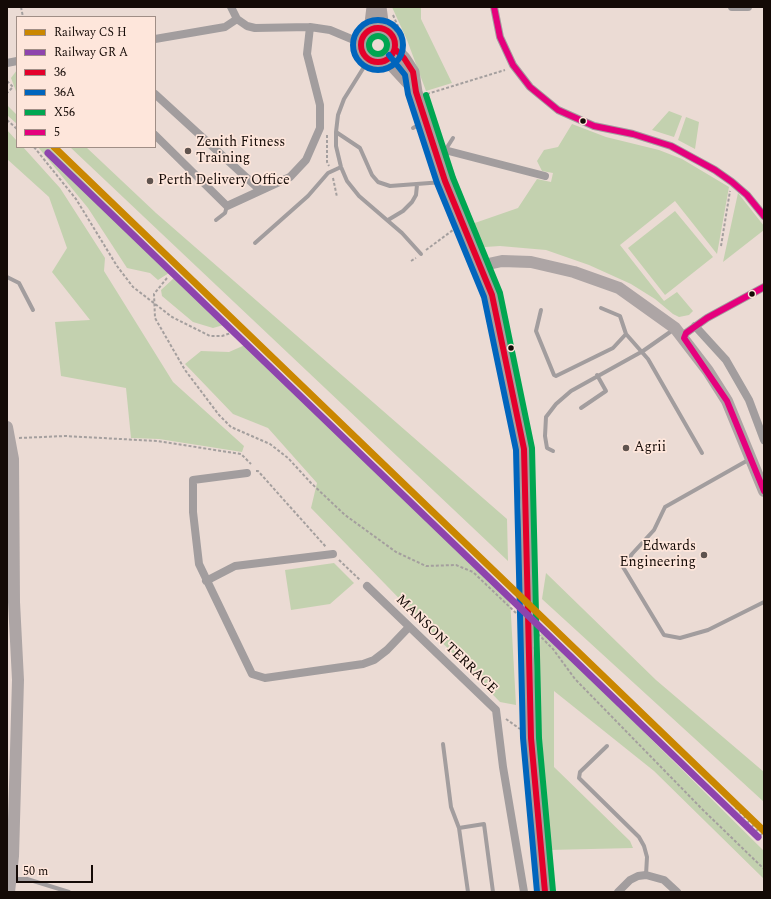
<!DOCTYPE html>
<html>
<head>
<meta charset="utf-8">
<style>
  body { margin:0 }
  #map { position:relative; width:771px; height:899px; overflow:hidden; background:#ebdbd4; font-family:Spectral,serif }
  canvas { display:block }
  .frame { position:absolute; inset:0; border:8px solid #140a06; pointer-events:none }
  .legend { position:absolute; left:16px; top:16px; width:140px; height:132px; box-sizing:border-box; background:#fee6db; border:1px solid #a08e86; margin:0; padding:5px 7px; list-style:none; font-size:12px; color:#140a06 }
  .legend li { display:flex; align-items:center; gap:8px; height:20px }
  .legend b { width:20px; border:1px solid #a08e86 }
  .scale { position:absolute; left:16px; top:865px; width:77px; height:18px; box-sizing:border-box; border:2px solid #140a06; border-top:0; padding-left:5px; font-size:12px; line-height:14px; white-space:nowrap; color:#140a06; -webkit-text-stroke:3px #fee6db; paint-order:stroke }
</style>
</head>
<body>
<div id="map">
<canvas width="771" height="899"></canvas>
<div class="frame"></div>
<ul class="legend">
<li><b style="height:5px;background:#ca8701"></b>Railway CS H</li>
<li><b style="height:5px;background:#8e44ad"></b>Railway GR A</li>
<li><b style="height:5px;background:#e4002b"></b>36</li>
<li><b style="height:5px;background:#0065bd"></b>36A</li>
<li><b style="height:5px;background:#00a651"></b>X56</li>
<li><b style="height:5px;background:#e5007d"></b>5</li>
</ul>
<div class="scale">50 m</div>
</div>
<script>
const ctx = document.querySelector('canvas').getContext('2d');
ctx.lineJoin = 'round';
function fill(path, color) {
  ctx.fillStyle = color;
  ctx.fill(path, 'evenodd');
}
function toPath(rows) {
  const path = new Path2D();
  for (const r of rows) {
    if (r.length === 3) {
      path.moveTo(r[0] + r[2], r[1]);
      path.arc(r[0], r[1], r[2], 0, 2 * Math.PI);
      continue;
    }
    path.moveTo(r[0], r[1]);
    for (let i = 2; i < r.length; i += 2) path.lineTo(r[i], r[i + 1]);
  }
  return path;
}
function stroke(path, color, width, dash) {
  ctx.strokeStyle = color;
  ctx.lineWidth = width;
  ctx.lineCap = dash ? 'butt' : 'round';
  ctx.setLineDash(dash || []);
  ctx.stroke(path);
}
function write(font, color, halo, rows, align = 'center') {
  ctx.font = font + ' Spectral,serif';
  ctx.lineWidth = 3.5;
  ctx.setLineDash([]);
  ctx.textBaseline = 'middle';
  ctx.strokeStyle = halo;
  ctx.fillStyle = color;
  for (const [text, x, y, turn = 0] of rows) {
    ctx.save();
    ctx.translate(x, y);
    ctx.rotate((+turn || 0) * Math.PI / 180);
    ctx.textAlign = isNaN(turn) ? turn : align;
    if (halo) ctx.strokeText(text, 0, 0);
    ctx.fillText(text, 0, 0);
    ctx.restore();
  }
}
const green = toPath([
  [392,7,421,7,421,19,452,83,426,91,407,40],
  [17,70,17,94,11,78],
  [7,105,17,115,17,124,7,115],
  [669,111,682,116,674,137,652,130],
  [686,117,699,122,695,149,678,140],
  [572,124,606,137,659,150,682,159,729,187,717,254,675,201,620,245,664,301,677,292,693,311,689,315,679,317,673,314,655,299,631,284,589,265,546,250,500,246,485,247,479,245,475,240,469,225,518,208,537,179,551,182,553,173,542,171,537,161,544,150,558,147],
  [7,130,17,141,17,147,23,147,60,188,105,258,104,271,173,382,244,446,242,452,159,439,131,438,126,388,61,376,55,322,90,320,52,272,67,248,49,197,7,159],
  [38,147,49,147,168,264,169,273,158,280,150,273,127,268,88,208],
  [70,147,86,147,156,213,507,519,508,561],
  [738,193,764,226,764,230,723,262],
  [675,211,713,257,665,295,628,248],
  [182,277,227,324,213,328,193,322,162,296,161,290,174,278],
  [245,345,510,598,516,705,500,702,311,508,317,483,268,428,233,414,185,364,201,351,229,352],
  [334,563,354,583,330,604,291,610,285,570],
  [546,573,656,680,764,772,764,802,542,599],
  [541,630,764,851,764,879,654,771,554,691,554,767,630,841,633,848,549,850,538,679]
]);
const path = toPath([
  [21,7,23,17],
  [393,15,405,42],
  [7,81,13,87,7,93],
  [427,94,505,70],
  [7,120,17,129],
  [327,135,327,162,329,166],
  [34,147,76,199,117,266,133,287,172,317,210,336,222,336,234,332],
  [333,178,337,197],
  [721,246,730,191],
  [426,250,453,230],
  [411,261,416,258],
  [167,278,154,294,155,318,185,370,219,415,231,427,270,444,288,458,311,483,345,515,396,552,426,566,456,565,473,572,516,613],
  [19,438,65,436,157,441,241,454,251,464],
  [256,471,258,471,326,547],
  [339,560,360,580],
  [538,634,553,649,575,679,703,810,764,869],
  [506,719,520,729]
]);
const lane = toPath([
  [369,59,344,99,338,115,336,132,336,146,341,167,347,181,359,196,402,233,421,254],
  [413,128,424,122],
  [336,132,360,148,372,175,378,182,390,186,443,182],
  [446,149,453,138],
  [216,220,225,213,227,206],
  [388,220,403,211,412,202,416,195,417,185],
  [255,243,308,196,328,173,341,167],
  [7,277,19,283,33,310],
  [601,308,620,316,626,334],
  [541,310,536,331,554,375,556,376,613,348,626,334,648,359,702,453],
  [581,408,606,391,597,375],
  [553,451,547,448,545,436,546,417,556,404,571,391,643,351,673,330],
  [750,459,665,507,654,530,632,554,623,567,664,635,680,638,708,630,764,602],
  [443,744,451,807,459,828,468,892],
  [607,746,580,772,579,778,639,837,644,846,647,857,646,875],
  [459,828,484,824,493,892],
  [13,879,27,879,69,892]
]);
const street = toPath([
  [231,7,237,19],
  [494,7,500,37,513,65,530,87,558,110,594,126,633,134,671,146,715,170,732,182,747,195,764,216],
  [732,7,748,7],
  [155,39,225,27,237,19,247,26,255,28,310,27,330,30,361,43],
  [7,63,17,61],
  [155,94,260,190],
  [155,135,227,206,290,177,306,160,320,128,320,105,307,54,310,27],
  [433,147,545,176],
  [695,326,726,360,749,400,764,440],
  [684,338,686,333,707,318,764,287],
  [247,473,193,480,193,512,199,564,252,674,265,678,363,664,374,660,387,650,409,627],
  [206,581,235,566,333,554],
  [367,586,496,710,503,767,524,892],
  [618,892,630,880,638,876,646,875,664,880,677,892]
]);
const secondary = toPath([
  [479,266,502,261,531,262,574,272,619,288,675,328,708,371,727,401,764,491],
  [7,427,13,459,14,602,18,680,13,856,9,892]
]);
const primary = toPath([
  [380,7,383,29],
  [378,45,17],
  [370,31,373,7],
  [395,49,404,58,413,72,416,92,445,181,492,295,524,449,527,507,526,557],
  [383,61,391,64,415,90],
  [527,648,531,738,545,892]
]);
const rail = toPath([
  [716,785,764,838]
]);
const primaryBridge = toPath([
  [526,557,527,648]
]);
const bus1 = toPath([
  [378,45,17],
  [395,49,404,58,413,72,416,92,445,181,492,295,524,449,531,738,545,892]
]);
const bus2 = toPath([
  [378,45,25],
  [389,55,405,75,408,94,437,183,484,297,516,450,523,738,537,892]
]);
const bus3 = toPath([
  [378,45,9],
  [426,95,453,178,500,293,532,448,539,738,553,891]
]);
const bus4 = toPath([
  [494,7,500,37,513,65,530,87,558,110,594,126,633,134,671,146,715,170,732,182,747,195,764,216],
  [764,287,707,318,686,333,684,338,727,401,764,491]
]);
const rail1 = toPath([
  [54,147,764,831]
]);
const rail2 = toPath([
  [48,153,758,837]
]);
const markers = [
  [583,121,3.5,"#140a06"],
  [188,151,4,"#5f534e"],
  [150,181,4,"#5f534e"],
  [752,294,3.5,"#140a06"],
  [511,348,3.5,"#140a06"],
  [626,448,4,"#5f534e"],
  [704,555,4,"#5f534e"]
];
const poiNames = [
  ["Zenith Fitness",196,143],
  ["Training",196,159],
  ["Perth Delivery Office",158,181],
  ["Agrii",634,448],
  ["Edwards",696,547,"right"],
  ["Engineering",696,563,"right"]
];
const streetNames = [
  ["MANSON TERRACE",446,645,44]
];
fill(green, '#c3d1af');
stroke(path, '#a49f9e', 2, [3, 2]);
stroke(lane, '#a29d9e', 4);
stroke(street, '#a29d9e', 8);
stroke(secondary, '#ada5a5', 12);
stroke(primary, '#a89f9e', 13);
stroke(rail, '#a49d9c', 3, [2, 4]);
stroke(primaryBridge, '#a89f9e', 13);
stroke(bus1, '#e4002b', 6);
stroke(bus2, '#0065bd', 6);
stroke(bus3, '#00a651', 6);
stroke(bus4, '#e5007d', 6);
stroke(rail1, '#ca8701', 7);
stroke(rail2, '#8e44ad', 7);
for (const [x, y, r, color] of markers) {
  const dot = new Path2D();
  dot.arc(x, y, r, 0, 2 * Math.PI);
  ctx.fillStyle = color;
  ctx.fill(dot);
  stroke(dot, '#fee6db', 1.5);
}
write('14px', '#140a06', '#fee6db', poiNames, 'left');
write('14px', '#140a06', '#fee6db', streetNames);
</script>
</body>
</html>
